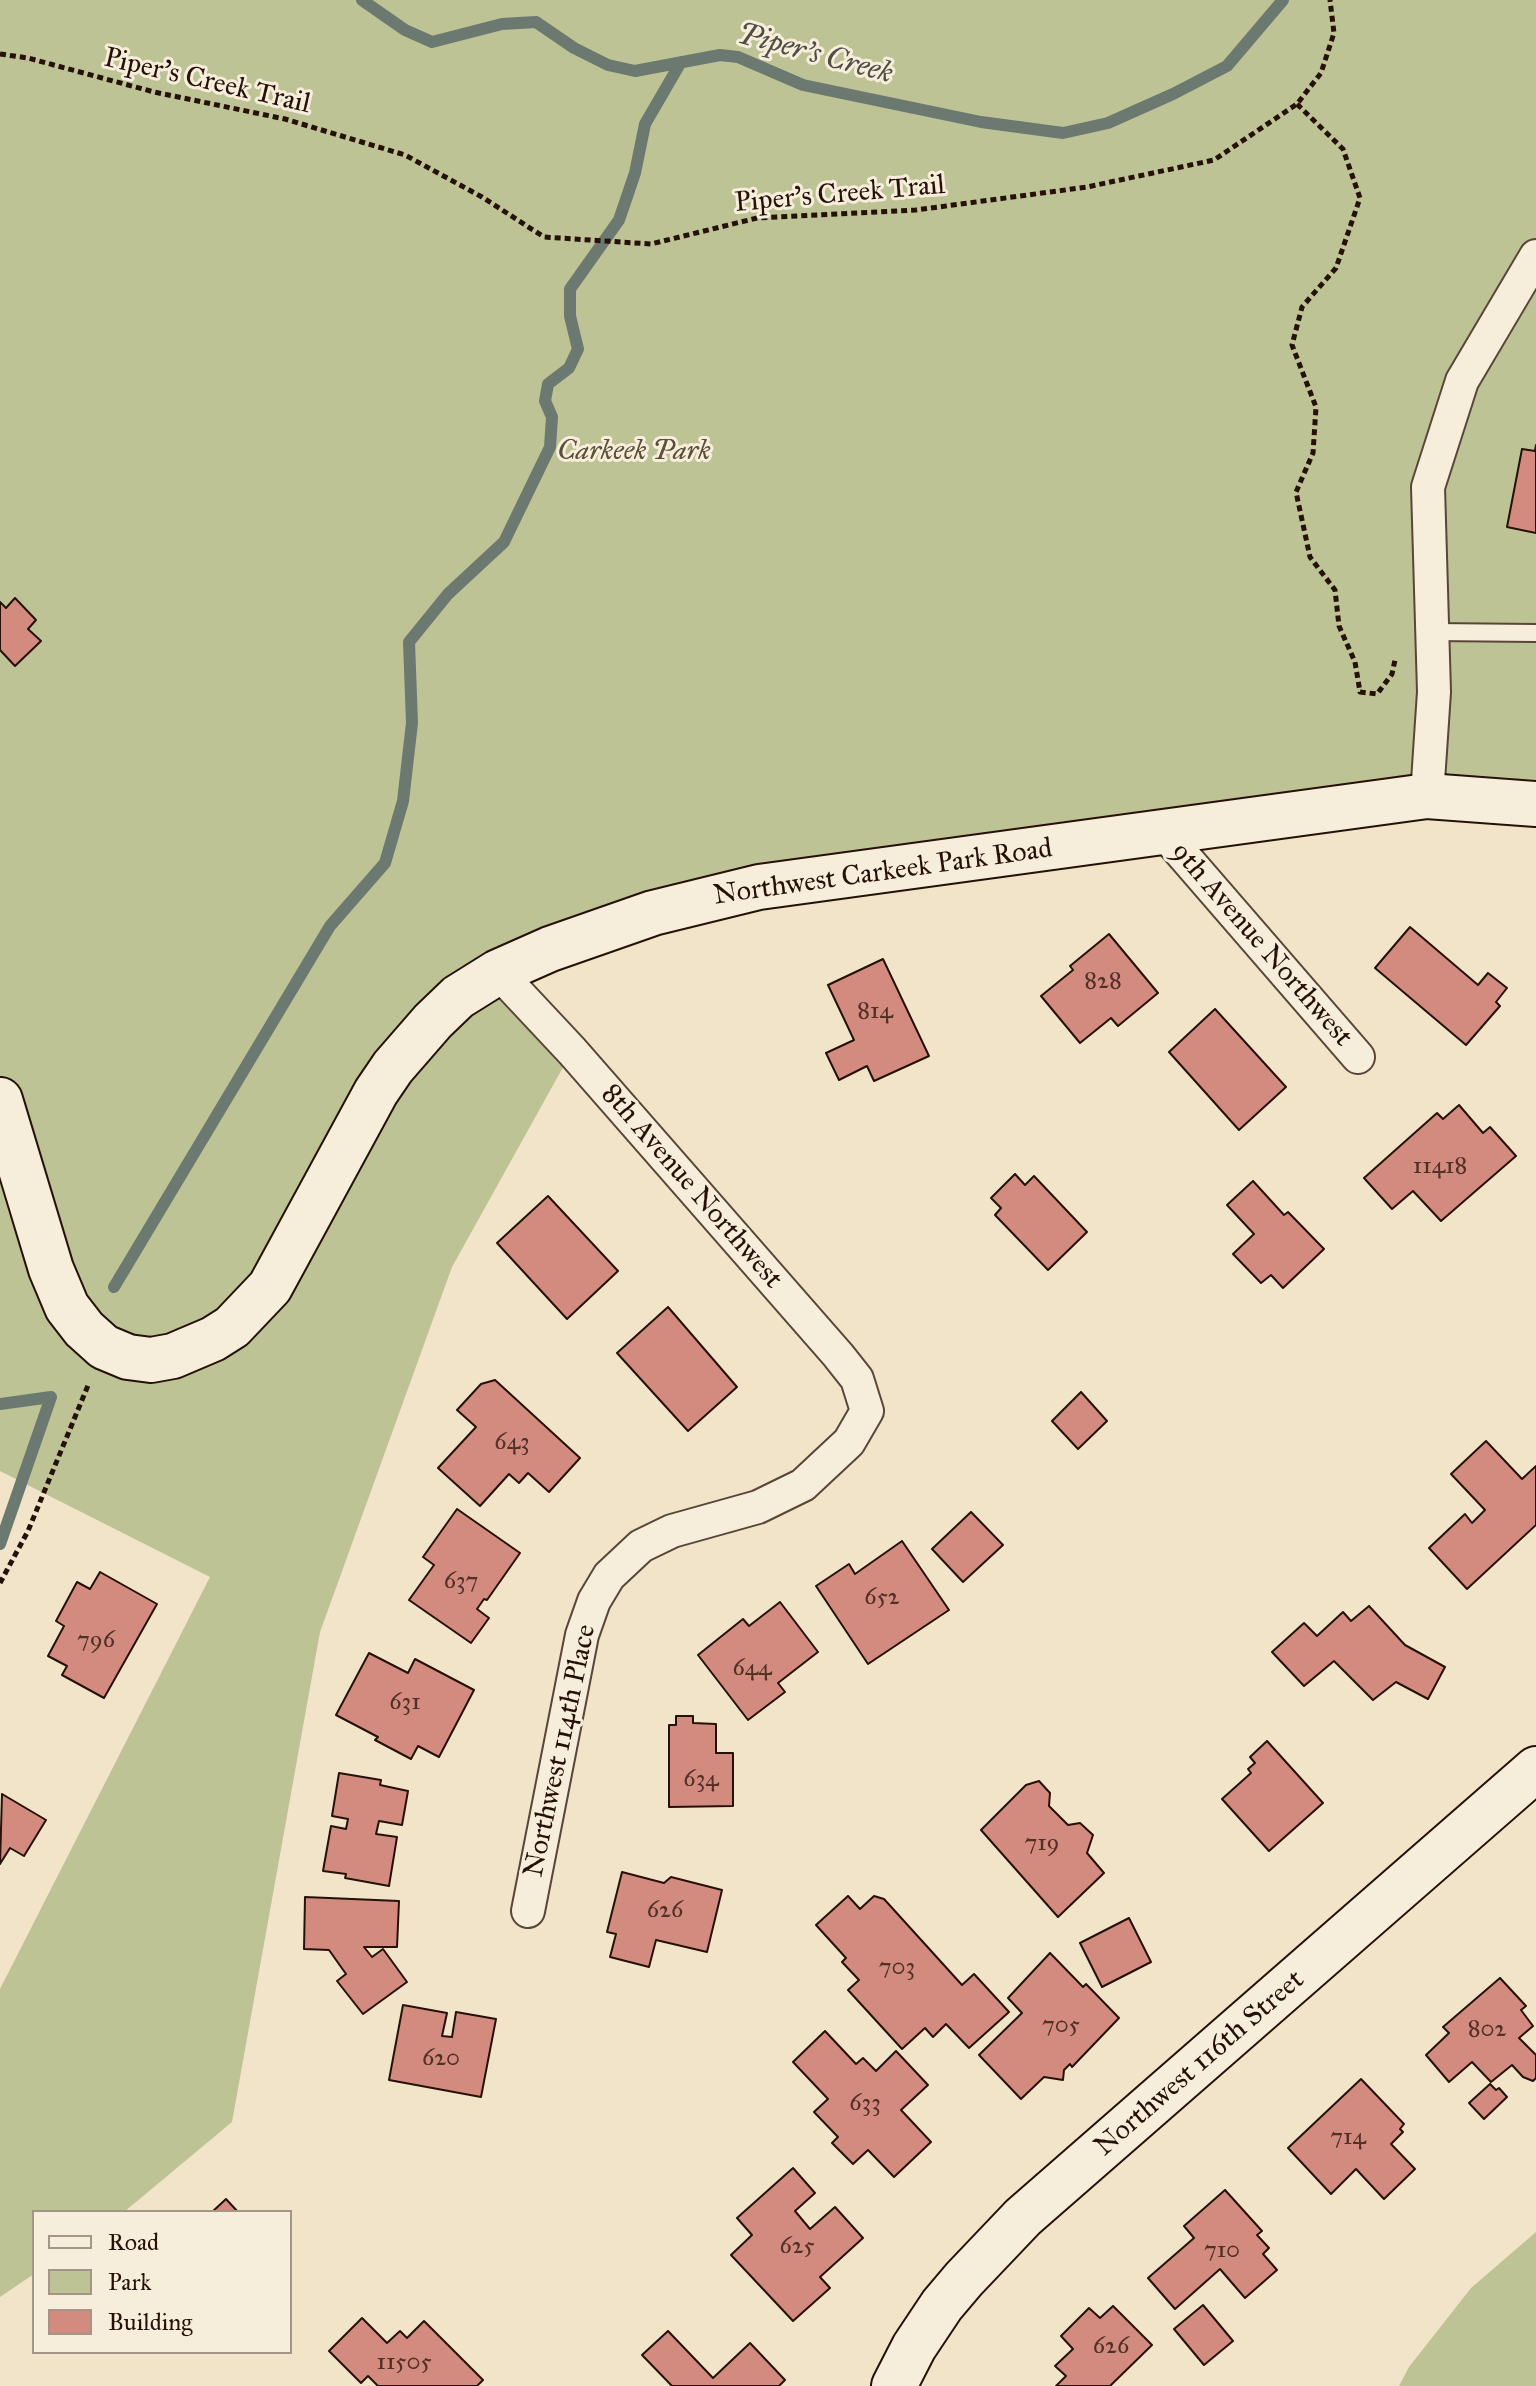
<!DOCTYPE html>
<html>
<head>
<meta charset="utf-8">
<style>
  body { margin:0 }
  #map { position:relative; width:1536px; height:2386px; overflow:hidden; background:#f1e4c8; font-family:"IM FELL Great Primer",serif }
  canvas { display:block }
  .legend { position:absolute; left:32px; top:2210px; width:260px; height:144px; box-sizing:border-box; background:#f6eddb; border:2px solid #a39587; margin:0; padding:10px 14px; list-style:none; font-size:24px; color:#261109 }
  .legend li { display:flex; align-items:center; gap:16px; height:40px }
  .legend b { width:40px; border:2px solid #a39587 }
</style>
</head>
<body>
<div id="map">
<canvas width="1536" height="2386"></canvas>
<ul class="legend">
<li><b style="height:10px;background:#f6eddb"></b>Road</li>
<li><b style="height:22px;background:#bdc394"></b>Park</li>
<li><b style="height:22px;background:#d28b7e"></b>Building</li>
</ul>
</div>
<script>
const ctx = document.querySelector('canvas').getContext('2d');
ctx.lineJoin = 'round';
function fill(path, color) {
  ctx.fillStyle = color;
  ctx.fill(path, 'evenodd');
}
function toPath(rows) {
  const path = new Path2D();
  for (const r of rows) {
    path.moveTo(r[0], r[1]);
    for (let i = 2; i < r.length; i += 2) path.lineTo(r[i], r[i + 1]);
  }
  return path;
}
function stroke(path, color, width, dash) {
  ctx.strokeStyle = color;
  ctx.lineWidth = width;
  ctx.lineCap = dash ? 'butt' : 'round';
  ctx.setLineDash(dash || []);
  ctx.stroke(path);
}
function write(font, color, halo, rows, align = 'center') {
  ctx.font = font + ' "IM FELL Great Primer",serif';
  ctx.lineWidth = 6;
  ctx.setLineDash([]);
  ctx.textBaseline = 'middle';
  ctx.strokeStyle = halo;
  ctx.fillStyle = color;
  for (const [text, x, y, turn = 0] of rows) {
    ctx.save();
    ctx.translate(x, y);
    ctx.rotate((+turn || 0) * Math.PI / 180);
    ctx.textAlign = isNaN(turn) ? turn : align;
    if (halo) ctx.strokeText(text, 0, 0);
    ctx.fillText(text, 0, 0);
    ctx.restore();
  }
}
const green = toPath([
  [0,0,1536,0,1536,804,759,887,499,972,572,1051,452,1267,320,1632,232,2122,124,2212,34,2212,34,2274,0,2297,0,1989,210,1577,0,1471],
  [1536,2232,1536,2386,1399,2386,1409,2367,1471,2288]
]);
const stream = toPath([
  [362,0,405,30,432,42,502,24,536,22,574,48,608,65,635,71,720,55,738,57,803,85,981,122,1063,133,1108,123,1173,94,1227,66,1283,0],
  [114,1287,330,926,385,863,403,801,412,723,409,642,448,594,504,542,550,447,552,417,545,401,548,384,569,368,578,349,570,316,570,289,619,220,635,173,645,124,681,62],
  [0,1404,51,1397,0,1544]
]);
const building = toPath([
  [1536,445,1536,533,1507,527,1522,449,1535,451,1536,445],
  [15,598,36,620,28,629,41,641,15,666,0,650,0,602,6,608,15,598],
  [1410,927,1478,985,1488,973,1507,988,1496,1002,1500,1006,1466,1045,1375,968,1410,927],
  [1109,934,1158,993,1118,1026,1111,1018,1080,1043,1041,996,1073,970,1070,966,1109,934],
  [883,959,929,1056,874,1081,867,1066,839,1080,826,1053,854,1040,828,985,883,959],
  [1215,1009,1286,1087,1239,1130,1169,1052,1215,1009],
  [1459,1105,1483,1133,1490,1127,1516,1156,1441,1221,1413,1191,1392,1209,1364,1178,1437,1113,1443,1119,1459,1105],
  [1015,1174,1025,1185,1034,1176,1087,1232,1048,1270,995,1215,1001,1208,991,1198,1015,1174],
  [1253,1181,1284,1215,1288,1212,1324,1249,1283,1288,1271,1275,1261,1283,1233,1254,1254,1234,1227,1205,1253,1181],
  [548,1196,618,1271,567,1319,497,1243,548,1196],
  [668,1307,737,1387,688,1431,617,1353,668,1307],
  [495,1380,580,1458,549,1492,528,1473,519,1483,509,1474,480,1506,438,1468,476,1427,457,1410,481,1384,495,1380],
  [1081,1392,1107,1421,1078,1449,1052,1421,1081,1392],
  [1486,1441,1522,1479,1536,1466,1536,1525,1467,1589,1429,1548,1465,1514,1472,1523,1485,1510,1451,1474,1486,1441],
  [457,1509,520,1553,487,1600,484,1599,477,1609,489,1618,471,1643,409,1600,434,1565,423,1557,457,1509],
  [971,1512,1003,1545,963,1582,932,1549,971,1512],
  [902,1541,949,1610,868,1664,816,1586,849,1564,855,1574,902,1541],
  [100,1572,157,1604,104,1698,62,1675,67,1666,48,1656,64,1626,56,1621,77,1582,90,1589,100,1572],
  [780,1602,818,1652,778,1683,785,1692,748,1720,698,1655,743,1619,749,1626,780,1602],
  [1369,1606,1405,1645,1445,1667,1428,1699,1396,1682,1373,1700,1334,1661,1304,1686,1272,1652,1304,1623,1317,1636,1343,1612,1351,1621,1369,1606],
  [369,1653,408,1673,415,1659,474,1690,439,1757,418,1746,411,1759,375,1740,378,1737,336,1715,369,1653],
  [676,1716,693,1716,693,1723,716,1724,716,1753,733,1753,733,1806,669,1807,669,1725,676,1725,676,1716],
  [1267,1741,1323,1803,1269,1851,1222,1799,1251,1773,1248,1769,1255,1763,1250,1757,1267,1741],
  [339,1773,381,1780,380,1785,408,1791,402,1825,379,1821,376,1834,397,1837,389,1886,345,1878,346,1874,323,1871,331,1826,346,1829,348,1819,332,1816,339,1773],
  [1039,1781,1050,1793,1049,1806,1068,1825,1080,1823,1093,1835,1087,1853,1104,1873,1058,1917,981,1830,1026,1785,1039,1781],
  [2,1794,46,1820,24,1856,10,1848,0,1864,2,1794],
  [622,1872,664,1883,671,1877,722,1890,707,1952,656,1940,649,1967,610,1957,616,1934,607,1932,622,1872],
  [848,1896,860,1909,874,1896,884,1899,962,1985,974,1974,1009,2012,969,2048,946,2024,933,2037,925,2028,902,2049,848,1990,859,1980,842,1962,846,1958,816,1925,848,1896],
  [305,1897,399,1901,397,1947,364,1947,372,1957,383,1949,407,1982,363,2014,337,1981,346,1974,329,1950,304,1949,305,1897],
  [1129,1918,1151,1962,1102,1987,1080,1943,1129,1918],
  [1050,1953,1083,1987,1086,1984,1119,2018,1072,2067,1070,2064,1064,2070,1063,2080,1044,2077,1021,2099,979,2055,1022,2013,1008,1998,1050,1953],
  [1500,1978,1526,2006,1521,2010,1533,2026,1519,2038,1536,2055,1536,2078,1533,2081,1523,2077,1512,2065,1491,2082,1472,2062,1449,2082,1426,2055,1449,2033,1443,2027,1500,1978],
  [403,2005,447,2013,442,2036,452,2037,456,2012,496,2019,481,2097,389,2080,403,2005],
  [825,2031,856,2064,863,2058,876,2071,896,2051,928,2085,901,2110,931,2142,894,2177,868,2150,853,2164,832,2143,838,2137,814,2112,828,2099,793,2062,825,2031],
  [1361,2079,1404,2124,1400,2129,1403,2132,1391,2144,1415,2169,1384,2199,1356,2169,1331,2194,1288,2148,1361,2079],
  [1490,2084,1496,2090,1499,2088,1507,2097,1484,2119,1469,2103,1490,2084],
  [793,2168,815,2193,795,2211,810,2229,835,2207,863,2238,820,2277,830,2288,793,2321,731,2255,752,2235,737,2218,793,2168],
  [1225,2190,1262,2231,1257,2235,1269,2248,1263,2254,1277,2270,1245,2298,1220,2269,1175,2309,1148,2278,1194,2238,1184,2226,1225,2190],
  [226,2199,238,2212,212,2212,226,2199],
  [1203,2305,1233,2341,1204,2365,1174,2329,1203,2305],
  [1113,2306,1152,2345,1110,2386,1056,2386,1066,2376,1055,2366,1073,2349,1061,2336,1089,2308,1100,2318,1113,2306],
  [362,2318,387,2343,400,2331,407,2338,424,2321,483,2380,477,2386,378,2386,368,2376,361,2383,329,2351,362,2318],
  [668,2331,713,2378,750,2343,785,2380,779,2386,672,2386,642,2355,668,2331]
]);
const path = toPath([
  [0,54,28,58,154,92,285,119,405,155,482,197,544,237,651,244,757,218,916,210,1087,187,1214,160,1297,104,1321,73,1334,33,1330,0],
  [1297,104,1343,149,1360,198,1336,268,1302,307,1292,345,1316,407,1313,453,1296,492,1310,557,1335,590,1339,626,1355,662,1360,692,1377,694,1392,674,1395,660],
  [0,1583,28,1531,89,1383]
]);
const lane = toPath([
  [1433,632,1536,633]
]);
const street = toPath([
  [1427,796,1434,692,1428,487,1462,381,1536,256],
  [1164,833,1358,1057],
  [498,972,572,1051,838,1355,857,1379,867,1411,849,1442,803,1485,758,1507,672,1531,641,1546,609,1576,594,1601,582,1635,528,1911]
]);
const secondary = toPath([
  [0,1100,51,1269,67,1307,84,1329,104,1347,128,1357,151,1360,173,1356,213,1339,232,1327,270,1287,376,1092,393,1067,433,1021,458,997,498,972,550,949,653,913,759,887,1427,796,1536,804],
  [894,2386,914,2347,942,2305,964,2279,1023,2217,1536,1769]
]);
const numberNames = [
  ["828",1103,982],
  ["814",875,1012],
  ["11418",1440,1167],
  ["643",512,1443],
  ["637",461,1582],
  ["652",882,1598],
  ["796",96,1641],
  ["644",752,1669],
  ["631",405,1703],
  ["634",701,1780],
  ["719",1042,1844],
  ["626",665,1911],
  ["703",897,1968],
  ["705",1061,2026],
  ["802",1487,2030],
  ["620",441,2059],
  ["633",865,2104],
  ["714",1348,2138],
  ["625",797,2247],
  ["710",1222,2251],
  ["626",1111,2347],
  ["11505",404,2363]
];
const streetNames = [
  ["Piper's Creek Trail",207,82,13],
  ["Piper's Creek Trail",840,195,-5],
  ["Northwest Carkeek Park Road",883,873,-8],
  ["9th Avenue Northwest",1261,945,49],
  ["8th Avenue Northwest",691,1187,49],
  ["Northwest 114th Place",561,1751,-78],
  ["Northwest 116th Street",1200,2064,-41]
];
const parkNames = [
  ["Carkeek Park",634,452]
];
const waterNames = [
  ["Piper's Creek",815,55,15]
];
fill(green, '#bdc394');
stroke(stream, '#6c7971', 12);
fill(building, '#d28b7e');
stroke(building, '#261109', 2);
stroke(lane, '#594639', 20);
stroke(street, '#594639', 36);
stroke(secondary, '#261109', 48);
stroke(path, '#261109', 5, [6, 4]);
stroke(lane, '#f6eddb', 16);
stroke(street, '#f6eddb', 32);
stroke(secondary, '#f6eddb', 44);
write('24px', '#513026', null, numberNames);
write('28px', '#261109', '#f6eddb', streetNames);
write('italic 28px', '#5b4f3a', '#f6eddb', parkNames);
write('italic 30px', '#4f4e46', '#f6eddb', waterNames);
</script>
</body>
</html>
